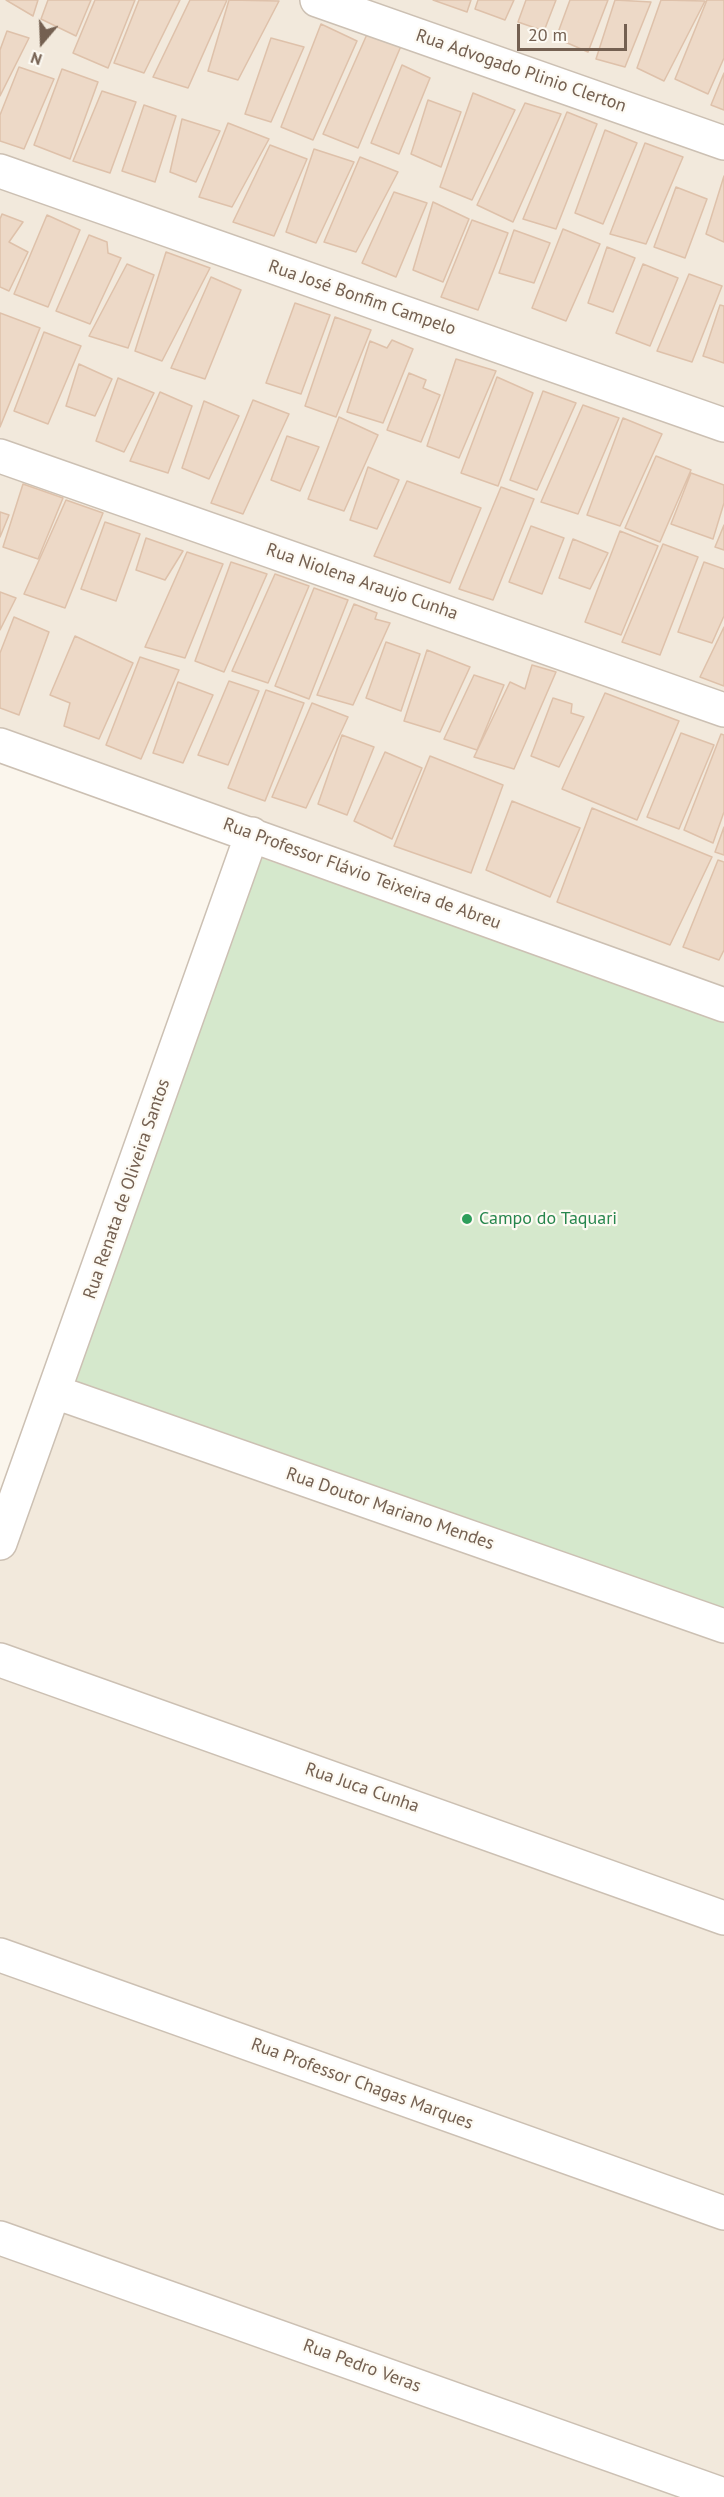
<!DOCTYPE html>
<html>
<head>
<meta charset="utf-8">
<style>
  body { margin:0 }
  #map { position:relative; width:724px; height:2497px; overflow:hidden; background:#fbf6ed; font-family:"PT Sans",sans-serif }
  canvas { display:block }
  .north { position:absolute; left:12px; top:12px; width:60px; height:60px; -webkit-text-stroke:4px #fdfaf3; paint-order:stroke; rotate:199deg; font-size:16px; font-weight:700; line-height:24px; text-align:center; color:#746051 }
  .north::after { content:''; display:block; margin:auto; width:21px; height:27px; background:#746051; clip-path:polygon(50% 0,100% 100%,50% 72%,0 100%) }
  .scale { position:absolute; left:517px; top:24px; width:110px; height:27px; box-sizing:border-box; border:3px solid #746051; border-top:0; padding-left:8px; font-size:18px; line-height:21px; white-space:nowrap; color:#746051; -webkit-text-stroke:4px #fdfaf3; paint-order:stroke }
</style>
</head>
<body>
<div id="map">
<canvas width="724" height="2497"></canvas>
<div class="north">N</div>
<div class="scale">20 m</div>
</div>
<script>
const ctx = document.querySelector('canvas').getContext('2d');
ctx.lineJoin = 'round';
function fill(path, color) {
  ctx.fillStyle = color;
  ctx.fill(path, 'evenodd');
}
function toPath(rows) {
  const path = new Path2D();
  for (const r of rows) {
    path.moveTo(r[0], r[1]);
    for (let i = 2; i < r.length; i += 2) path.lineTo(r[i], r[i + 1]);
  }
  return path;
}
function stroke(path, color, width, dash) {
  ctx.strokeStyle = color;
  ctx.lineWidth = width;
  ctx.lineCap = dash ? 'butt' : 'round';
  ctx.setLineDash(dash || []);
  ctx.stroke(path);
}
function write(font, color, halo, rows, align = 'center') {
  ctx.font = font + ' "PT Sans",sans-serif';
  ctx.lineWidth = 4.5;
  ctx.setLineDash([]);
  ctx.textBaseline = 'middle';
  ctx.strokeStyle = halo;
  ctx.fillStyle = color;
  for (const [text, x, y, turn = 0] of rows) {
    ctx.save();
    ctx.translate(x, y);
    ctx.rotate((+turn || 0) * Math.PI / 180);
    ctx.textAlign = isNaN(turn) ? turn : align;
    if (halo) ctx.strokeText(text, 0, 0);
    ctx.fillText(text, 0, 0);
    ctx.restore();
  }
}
const residential = toPath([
  [0,0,724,0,724,2497,0,2497,0,1543,252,835,0,745]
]);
const green = toPath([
  [258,857,724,1020,724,1626,55,1392]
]);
const building = toPath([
  [6,0,38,0,33,16,6,0],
  [48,0,91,0,76,36,41,19,48,0],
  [95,0,135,0,108,68,73,53,95,0],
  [139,0,180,0,144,73,114,63,139,0],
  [190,0,227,0,188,88,153,77,190,0],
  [229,0,279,1,238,80,208,71,229,0],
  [433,0,471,0,467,12,433,0],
  [478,0,514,0,505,20,475,9,478,0],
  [526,0,556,0,544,31,518,22,526,0],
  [570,0,608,0,588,52,556,38,570,0],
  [615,0,651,2,625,67,596,59,615,0],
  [661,0,705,1,664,81,637,68,661,0],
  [707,0,724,0,724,58,708,94,675,79,707,0],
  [321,24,357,41,313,140,281,127,321,24],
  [7,31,29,38,0,96,0,50,7,31],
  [368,32,401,46,358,148,323,134,368,32],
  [271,38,304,47,271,122,245,114,271,38],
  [402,65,430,78,399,154,371,143,402,65],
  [19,67,54,79,24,149,0,141,0,115,19,67],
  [62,69,98,82,70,159,34,145,62,69],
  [724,73,724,110,711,105,724,73],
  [102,91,136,102,110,173,73,161,102,91],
  [473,93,515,110,472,200,440,187,473,93],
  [428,100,461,112,441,167,411,154,428,100],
  [525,103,561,114,513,222,477,205,525,103],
  [144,105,176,116,155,182,122,171,144,105],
  [567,112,597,124,556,229,523,219,567,112],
  [182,119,220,131,196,182,170,172,182,119],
  [228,123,269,139,232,207,199,197,228,123],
  [605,130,637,143,603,224,575,213,605,130],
  [645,143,683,157,646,244,610,234,645,143],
  [270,145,307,159,274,236,233,222,270,145],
  [314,149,354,162,316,243,286,232,314,149],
  [360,157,398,172,356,252,324,242,360,157],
  [724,176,724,242,706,234,724,176],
  [676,187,707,199,685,258,654,247,676,187],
  [394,192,427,203,396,277,362,263,394,192],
  [433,202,469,219,443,282,413,270,433,202],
  [2,214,23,222,9,242,28,252,9,291,0,287,0,219,2,214],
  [47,215,80,230,48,307,14,294,47,215],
  [472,220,508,233,478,310,441,297,472,220],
  [563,229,600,244,566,321,532,308,563,229],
  [514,230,550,243,534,283,499,273,514,230],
  [89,235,107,242,108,253,121,258,90,324,56,311,89,235],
  [607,247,635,258,613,312,588,303,607,247],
  [166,252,210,268,162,361,135,351,166,252],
  [127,264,154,275,128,348,89,336,127,264],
  [643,264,678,278,650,346,616,333,643,264],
  [689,274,722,286,692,362,657,351,689,274],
  [211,277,241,290,205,379,171,368,211,277],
  [295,303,330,315,301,394,266,383,295,303],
  [720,305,724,306,724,363,703,356,720,305],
  [0,313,40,328,0,427,0,313],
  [335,317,371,330,336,417,305,406,335,317],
  [44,332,81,346,48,424,14,411,44,332],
  [392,340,413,349,383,423,347,412,370,341,387,348,392,340],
  [456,359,496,371,459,458,427,446,456,359],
  [79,364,112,379,95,416,66,406,79,364],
  [409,373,426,380,423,388,440,395,421,442,387,430,409,373],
  [497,377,533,393,498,486,461,473,497,377],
  [118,378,154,393,124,452,96,441,118,378],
  [543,391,576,403,537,490,510,480,543,391],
  [160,392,192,406,168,473,130,461,160,392],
  [253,400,289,414,243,514,211,503,253,400],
  [204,401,239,416,209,479,182,468,204,401],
  [583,405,619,418,578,514,541,502,583,405],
  [339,417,378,435,344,511,308,499,339,417],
  [623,418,662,434,620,526,587,515,623,418],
  [287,436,319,447,300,491,271,480,287,436],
  [656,456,691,470,660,542,625,528,656,456],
  [368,467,399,480,377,529,350,520,368,467],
  [691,473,724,485,724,503,713,539,671,524,691,473],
  [407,481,481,508,450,583,374,556,407,481],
  [23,484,63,498,38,559,3,547,23,484],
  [501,487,534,499,493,600,459,589,501,487],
  [66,500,103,513,65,608,24,594,66,500],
  [0,512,9,515,0,537,0,512],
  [105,522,140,534,116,601,81,589,105,522],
  [724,525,724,550,715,547,724,525],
  [531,526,564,538,542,594,509,582,531,526],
  [620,531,658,546,621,635,585,622,620,531],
  [146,538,183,551,165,580,136,570,146,538],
  [573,539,608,553,590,589,559,578,573,539],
  [663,544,698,557,660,655,622,642,663,544],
  [187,552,223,564,185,658,145,647,187,552],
  [231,562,267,574,224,672,195,661,231,562],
  [704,562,724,569,724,616,712,643,678,632,704,562],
  [275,574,309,586,268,683,232,671,275,574],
  [314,588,348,600,309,699,275,686,314,588],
  [0,592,16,598,0,630,0,592],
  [354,604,377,613,375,619,390,623,353,705,317,695,354,604],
  [14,617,49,632,19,715,0,708,0,653,14,617],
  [724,627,724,686,700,677,724,627],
  [75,636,133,663,99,739,64,726,70,703,50,695,75,636],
  [386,642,420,654,401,711,366,698,386,642],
  [427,650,470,667,440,732,404,721,427,650],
  [140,657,179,670,141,759,106,745,140,657],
  [532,665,556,672,514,769,474,757,510,682,525,689,532,665],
  [474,675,504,685,477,750,444,739,474,675],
  [229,681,259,691,228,765,198,755,229,681],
  [178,682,213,695,183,763,153,753,178,682],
  [266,690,304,703,265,801,228,788,266,690],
  [605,693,679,721,637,820,562,789,605,693],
  [553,698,572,704,571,713,584,717,559,767,531,756,553,698],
  [312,703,348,717,306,808,272,797,312,703],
  [681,733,714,745,679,829,647,817,681,733],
  [721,734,724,735,724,812,713,843,684,830,721,734],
  [342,735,374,747,347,815,318,804,342,735],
  [385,752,422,768,392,839,354,821,385,752],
  [430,756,503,785,471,873,394,846,430,756],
  [512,801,580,828,550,897,486,870,512,801],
  [592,808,712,857,670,945,557,902,592,808],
  [724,827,724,855,715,852,724,827],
  [718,860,724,862,724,950,719,960,683,947,718,860]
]);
const street = toPath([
  [317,0,724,143],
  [0,171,724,425],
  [0,456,724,710],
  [0,745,724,1005],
  [55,1392,724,1626],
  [0,1543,252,834],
  [0,1660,724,1918],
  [0,1955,724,2213],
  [0,2238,724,2495]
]);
const markers = [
  [467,1219,6,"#2e9e5b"]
];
const streetNames = [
  ["Rua Advogado Plinio Clerton",521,71,19],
  ["Rua José Bonfim Campelo",362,298,19],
  ["Rua Niolena Araujo Cunha",362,582,19],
  ["Rua Professor Flávio Teixeira de Abreu",362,874,20],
  ["Rua Renata de Oliveira Santos",127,1189,-71],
  ["Rua Doutor Mariano Mendes",390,1509,19],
  ["Rua Juca Cunha",362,1788,19],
  ["Rua Professor Chagas Marques",362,2084,20],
  ["Rua Pedro Veras",362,2366,20]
];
const leisureNames = [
  ["Campo do Taquari",479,1219]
];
fill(residential, '#f2e9dc');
fill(green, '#d5e8cc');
fill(building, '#edd9c7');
stroke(building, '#dec1aa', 1.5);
stroke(street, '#ccc0b3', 36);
stroke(street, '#fff', 33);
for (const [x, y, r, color] of markers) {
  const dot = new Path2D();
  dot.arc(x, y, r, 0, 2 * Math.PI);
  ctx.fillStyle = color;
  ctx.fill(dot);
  stroke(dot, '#fdfaf3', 2);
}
write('18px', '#746051', '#fdfaf3', streetNames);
write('18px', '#27864d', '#fdfaf3', leisureNames, 'left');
</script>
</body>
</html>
